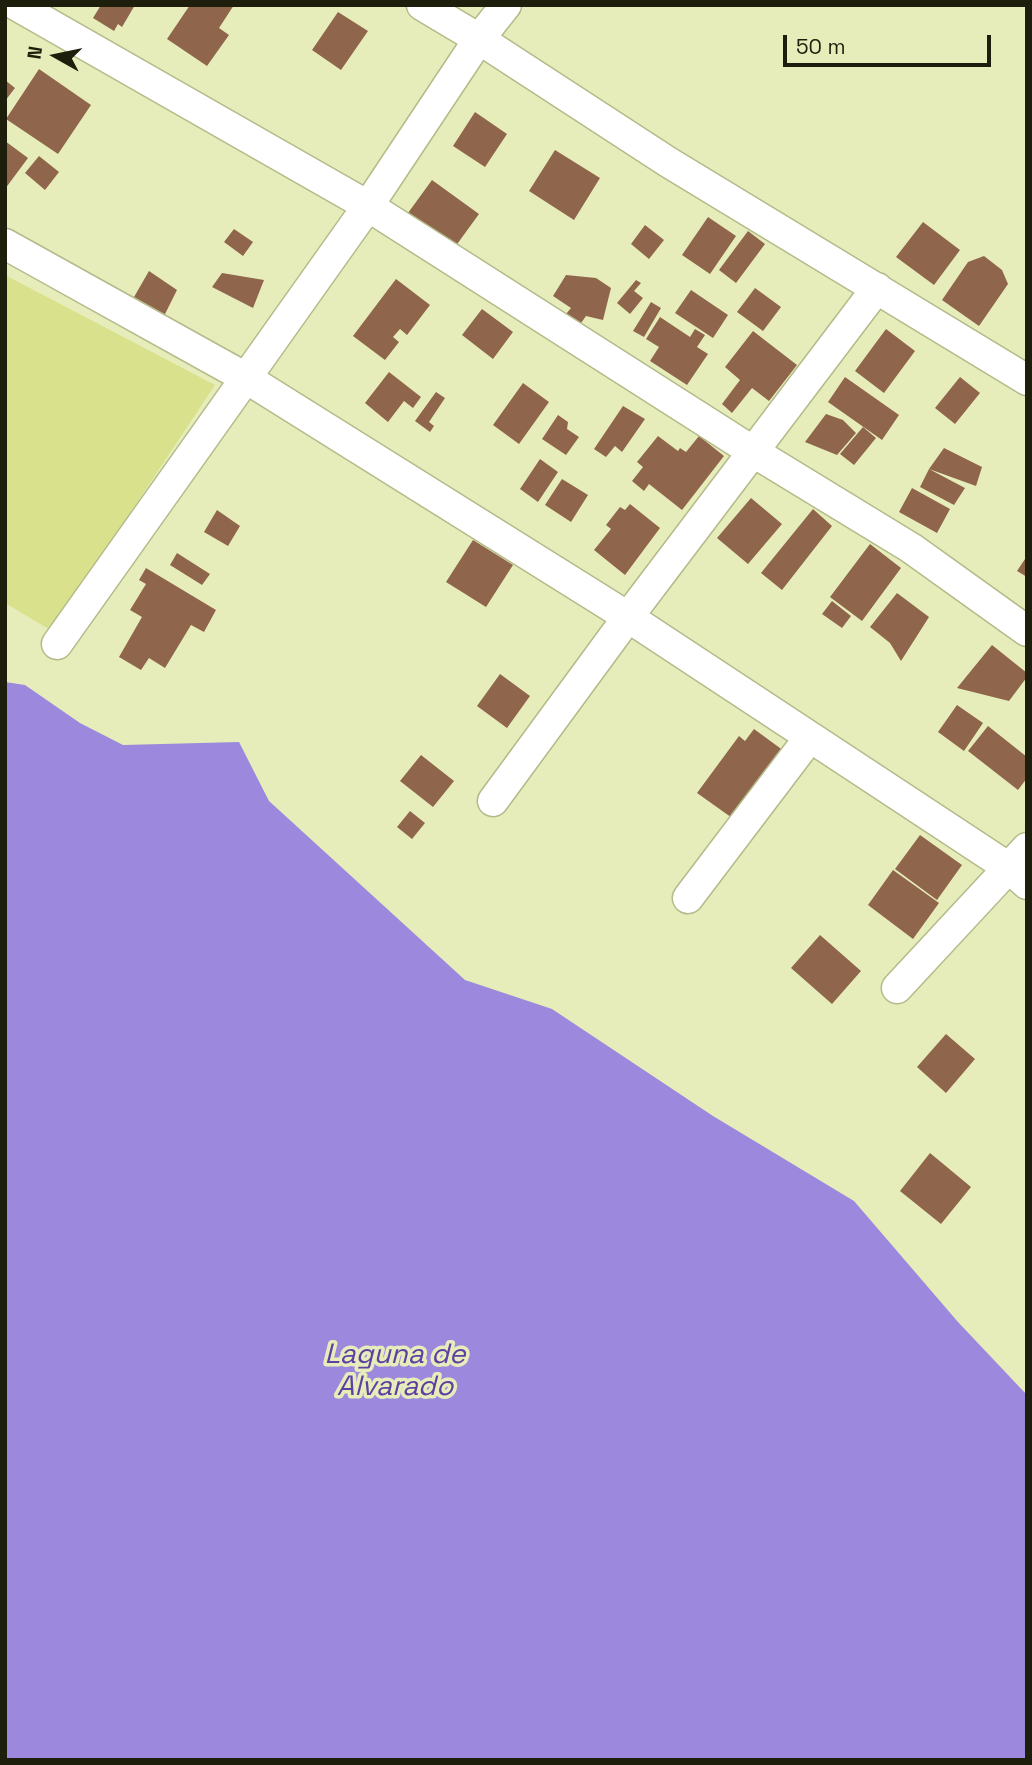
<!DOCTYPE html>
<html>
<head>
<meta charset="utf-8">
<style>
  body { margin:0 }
  #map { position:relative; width:1032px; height:1765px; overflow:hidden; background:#e7edba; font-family:"Space Grotesk",sans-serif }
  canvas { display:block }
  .frame { position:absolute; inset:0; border:7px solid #1d1e0b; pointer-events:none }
  .north { position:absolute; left:21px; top:21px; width:70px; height:70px; -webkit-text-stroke:5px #e7edba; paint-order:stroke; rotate:279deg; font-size:19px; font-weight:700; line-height:28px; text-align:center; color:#1d1e0b }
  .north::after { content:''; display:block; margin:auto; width:24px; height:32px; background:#1d1e0b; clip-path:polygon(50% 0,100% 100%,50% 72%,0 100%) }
  .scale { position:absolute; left:783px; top:35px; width:208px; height:32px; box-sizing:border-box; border:4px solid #1d1e0b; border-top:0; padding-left:9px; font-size:21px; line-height:24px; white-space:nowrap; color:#1d1e0b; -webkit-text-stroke:5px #e7edba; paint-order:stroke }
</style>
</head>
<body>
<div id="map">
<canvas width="1032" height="1765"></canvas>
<div class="frame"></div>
<div class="north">N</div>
<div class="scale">50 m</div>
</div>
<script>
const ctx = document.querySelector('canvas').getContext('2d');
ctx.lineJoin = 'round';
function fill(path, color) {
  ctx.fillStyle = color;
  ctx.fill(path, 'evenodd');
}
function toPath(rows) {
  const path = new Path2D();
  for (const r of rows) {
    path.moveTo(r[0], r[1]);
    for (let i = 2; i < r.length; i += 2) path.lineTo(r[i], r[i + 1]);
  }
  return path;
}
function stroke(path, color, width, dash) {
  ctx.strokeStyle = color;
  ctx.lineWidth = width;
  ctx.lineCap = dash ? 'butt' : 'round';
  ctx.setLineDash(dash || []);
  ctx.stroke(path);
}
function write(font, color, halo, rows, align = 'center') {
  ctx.font = font + ' "Space Grotesk",sans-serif';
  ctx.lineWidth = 7;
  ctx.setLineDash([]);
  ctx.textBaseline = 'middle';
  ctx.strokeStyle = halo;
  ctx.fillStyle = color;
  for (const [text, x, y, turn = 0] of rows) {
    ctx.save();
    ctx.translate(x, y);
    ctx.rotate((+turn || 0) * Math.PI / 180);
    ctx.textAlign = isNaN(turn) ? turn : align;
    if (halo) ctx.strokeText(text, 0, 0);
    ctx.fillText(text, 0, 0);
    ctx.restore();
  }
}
const green = toPath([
  [5,275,215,385,52,631,5,603]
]);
const water = toPath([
  [5,682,25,685,80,723,123,745,239,742,269,801,465,980,552,1009,713,1116,854,1201,958,1322,1027,1395,1027,1760,5,1760]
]);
const building = toPath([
  [101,5,135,5,122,27,118,24,114,31,93,18],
  [190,5,234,5,219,28,229,35,207,66,167,39],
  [338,12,368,31,341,70,312,50],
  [39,69,91,105,58,154,6,119],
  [5,80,15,88,5,101],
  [475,112,507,134,485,167,453,146],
  [5,141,28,158,5,189],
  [555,150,600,178,574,220,529,191],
  [39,156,59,172,45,190,25,173],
  [432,180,479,214,455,247,408,213],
  [708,217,736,236,710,274,682,255],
  [923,222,960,250,934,285,896,257],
  [645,225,664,240,649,259,631,244],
  [234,229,253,242,243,256,224,242],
  [748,231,765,244,736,283,719,270],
  [984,256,1002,270,1008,284,979,326,942,300,968,262],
  [149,271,177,290,164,316,134,297],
  [222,273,264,280,253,308,212,287],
  [566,275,596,278,611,288,603,320,586,316,581,323,566,314,571,308,553,296],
  [396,279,430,305,407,335,400,329,393,337,399,342,385,360,353,336],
  [636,280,641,283,634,291,643,298,630,314,617,303],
  [755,288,781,307,763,331,737,312],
  [691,290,728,315,713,338,675,313],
  [651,302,661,308,644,337,633,331],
  [482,309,513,332,493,359,462,335],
  [660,317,690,337,695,329,705,335,697,347,708,354,687,385,650,361,659,347,646,339],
  [886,329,915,351,884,393,855,371],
  [753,331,797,365,769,401,752,388,732,413,722,404,740,380,725,367],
  [389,372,421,397,413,408,404,401,388,422,365,403],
  [845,377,899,415,882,440,828,402],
  [960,377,980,393,955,424,935,408],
  [523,383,549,402,519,444,493,425],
  [436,392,445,398,429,422,434,426,430,432,415,421],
  [623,406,645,419,622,452,615,446,606,457,594,449],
  [826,414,843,420,856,433,837,455,805,442],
  [558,415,568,422,567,429,579,437,566,455,542,439],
  [863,427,876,438,854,465,840,454],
  [658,436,678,451,680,448,686,452,699,436,724,456,682,510,649,484,644,491,632,481,643,467,637,462],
  [944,448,982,467,976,486,929,469],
  [540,459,558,472,538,502,520,489],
  [929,469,965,488,954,505,920,487],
  [562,479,588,495,571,522,545,505],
  [912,488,950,509,937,533,899,512],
  [751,498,782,524,748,564,717,538],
  [630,504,660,528,625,575,594,550,611,529,606,525,620,507,625,510],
  [813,509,832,526,782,590,761,573],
  [217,510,240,526,228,546,204,532],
  [473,540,513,565,486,607,446,582],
  [870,544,901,568,862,621,830,597],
  [177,553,210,574,202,585,170,565],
  [1027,556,1027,577,1017,571],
  [146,568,216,610,204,632,191,625,165,668,149,658,141,670,119,657,142,617,130,610,146,584,139,580],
  [897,593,929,617,901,661,890,643,870,627],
  [832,601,851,616,842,628,822,614],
  [992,645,1027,673,1027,677,1009,701,957,688],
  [500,674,530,696,507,728,477,706],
  [957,705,983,723,964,751,938,732],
  [988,726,1027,757,1027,778,1018,790,968,751],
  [754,729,784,751,735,820,697,793,739,736,745,741],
  [421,755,454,781,433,807,400,781],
  [410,811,425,823,412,839,397,827],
  [920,835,962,865,937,900,895,869],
  [893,870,939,903,913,939,868,905],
  [820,935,861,971,832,1004,791,968],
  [946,1034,975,1059,946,1093,917,1067],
  [930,1153,971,1187,941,1224,900,1191]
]);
const minor = toPath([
  [16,5,368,206,752,451,911,548,1027,631],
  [422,5,479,39,668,162,1027,380],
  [5,244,246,378,628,617,1009,868,1027,884],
  [57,644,368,206,479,39,506,5],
  [493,801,628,617,877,288],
  [688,898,810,737],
  [897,988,1027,848]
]);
const waterNames = [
  ["Laguna de",395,1355],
  ["Alvarado",395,1387]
];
fill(green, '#d9e18c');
fill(water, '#9c89de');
fill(building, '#8f654b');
stroke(minor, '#b4ba89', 33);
stroke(minor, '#fff', 30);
write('italic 28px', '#5e40a3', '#e7edba', waterNames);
</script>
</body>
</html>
